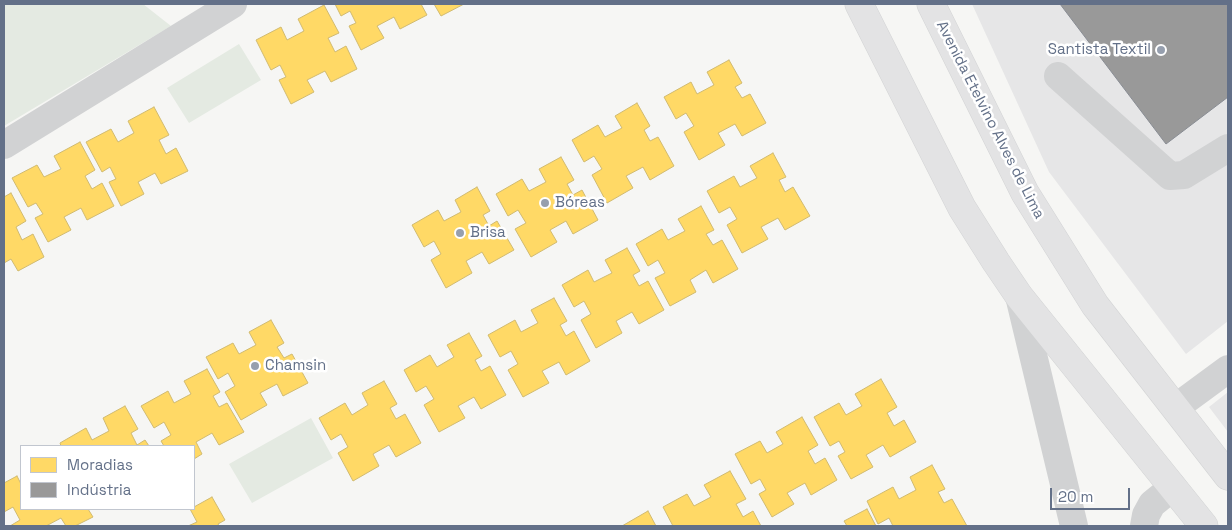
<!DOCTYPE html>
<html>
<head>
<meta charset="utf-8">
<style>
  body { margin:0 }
  #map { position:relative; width:1232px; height:530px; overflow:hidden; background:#f6f6f4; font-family:"Space Grotesk",sans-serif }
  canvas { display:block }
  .frame { position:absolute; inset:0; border:5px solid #637088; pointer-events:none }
  .legend { position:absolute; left:20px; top:445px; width:175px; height:65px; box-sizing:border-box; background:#fff; border:1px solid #c1c6cf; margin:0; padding:6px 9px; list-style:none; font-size:15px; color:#637088 }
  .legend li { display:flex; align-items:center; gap:10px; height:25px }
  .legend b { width:25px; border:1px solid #c1c6cf }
  .scale { position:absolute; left:1050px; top:488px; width:80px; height:22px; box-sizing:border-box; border:2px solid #637088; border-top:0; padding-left:6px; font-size:15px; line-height:18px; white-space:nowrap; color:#637088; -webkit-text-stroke:4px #fff; paint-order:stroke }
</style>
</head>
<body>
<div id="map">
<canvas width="1232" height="530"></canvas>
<div class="frame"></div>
<ul class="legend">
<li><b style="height:14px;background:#ffd966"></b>Moradias</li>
<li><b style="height:14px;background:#999"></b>Indústria</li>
</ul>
<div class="scale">20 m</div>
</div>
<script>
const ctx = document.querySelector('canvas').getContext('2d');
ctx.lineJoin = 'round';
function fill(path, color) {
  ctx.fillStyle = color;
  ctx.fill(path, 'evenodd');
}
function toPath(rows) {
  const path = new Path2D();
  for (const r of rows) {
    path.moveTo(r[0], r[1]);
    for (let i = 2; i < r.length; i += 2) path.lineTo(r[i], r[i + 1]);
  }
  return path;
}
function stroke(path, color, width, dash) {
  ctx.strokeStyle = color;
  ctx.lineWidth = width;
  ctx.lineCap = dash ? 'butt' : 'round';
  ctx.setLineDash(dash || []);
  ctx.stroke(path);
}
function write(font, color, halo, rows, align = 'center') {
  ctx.font = font + ' "Space Grotesk",sans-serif';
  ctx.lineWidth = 5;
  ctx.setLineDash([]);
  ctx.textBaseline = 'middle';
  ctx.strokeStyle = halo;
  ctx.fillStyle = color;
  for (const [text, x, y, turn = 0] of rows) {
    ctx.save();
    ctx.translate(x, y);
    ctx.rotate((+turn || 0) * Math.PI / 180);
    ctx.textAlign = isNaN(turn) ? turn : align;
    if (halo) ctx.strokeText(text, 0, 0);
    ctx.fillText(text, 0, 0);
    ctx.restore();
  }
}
const built = toPath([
  [972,4,1228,4,1228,321,1186,354,1049,172],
  [1228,392,1228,432,1209,407]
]);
const green = toPath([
  [4,4,143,4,171,26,4,126],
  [239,44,261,80,189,123,167,88],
  [311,418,333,458,252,503,229,464]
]);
const homes = toPath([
  [335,4,421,4,427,15,400,29,394,17,377,26,384,38,361,50,349,26,356,23,350,11,341,16,335,4],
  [434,4,464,4,441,16,434,4],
  [324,5,339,33,328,38,335,52,346,46,357,69,331,82,325,71,307,80,314,92,291,104,279,80,286,77,280,65,271,70,256,40,281,27,287,40,304,31,298,19,324,5],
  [729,60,742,83,735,87,742,98,750,94,766,123,742,136,735,124,718,133,725,145,699,160,684,132,694,126,686,113,676,119,664,97,691,82,697,94,714,85,707,72,729,60],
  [637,103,650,126,644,130,650,141,658,137,674,166,650,180,643,167,626,176,633,188,607,203,592,175,602,169,594,156,584,162,572,140,598,125,605,137,622,128,615,116,637,103],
  [154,107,169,135,159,140,166,154,176,148,188,171,161,184,155,173,138,182,144,194,121,206,109,182,116,179,110,167,102,172,86,142,111,129,118,142,134,133,128,121,154,107],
  [80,142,95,170,85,176,92,189,102,183,114,206,87,220,81,208,64,217,71,230,48,242,35,218,43,214,36,203,28,207,12,178,37,165,44,177,61,169,54,156,80,142],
  [773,153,786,177,779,180,785,192,793,187,810,216,785,230,778,218,761,227,768,239,742,253,727,225,737,219,730,207,719,213,707,191,734,176,740,187,757,178,750,166,773,153],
  [561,157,574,180,567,184,573,195,582,190,598,220,573,234,566,221,550,230,557,242,531,257,515,229,526,223,518,210,508,216,496,194,522,179,529,191,546,182,539,169,561,157],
  [477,187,490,211,483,215,489,226,497,221,514,250,489,264,482,252,466,261,472,273,446,288,431,260,441,254,434,241,424,247,412,225,438,210,444,221,461,212,455,200,477,187],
  [11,193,26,221,16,227,22,240,33,234,44,257,18,271,11,259,4,263,4,197,11,193],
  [701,206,714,230,706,234,713,245,722,240,738,269,713,283,706,270,690,280,696,292,670,306,655,278,665,273,658,260,648,266,636,244,662,229,668,240,685,231,678,219,701,206],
  [627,248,640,271,633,275,639,286,648,281,664,310,639,324,632,312,616,321,622,333,596,348,581,320,591,314,584,301,574,307,562,285,588,270,594,282,612,273,605,260,627,248],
  [554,298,567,321,560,325,566,336,574,331,590,361,566,375,559,362,542,371,549,383,523,397,508,370,518,364,511,351,500,357,488,335,515,320,521,332,538,323,531,310,554,298],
  [271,320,284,343,277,347,284,358,292,354,308,383,283,396,277,384,260,393,267,405,241,420,225,392,235,386,228,373,218,379,206,357,233,343,239,354,256,345,249,332,271,320],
  [469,333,482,356,475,360,481,371,490,366,506,395,481,409,474,397,458,406,465,418,439,432,424,405,434,399,426,386,416,392,404,370,430,355,437,367,454,357,447,345,469,333],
  [207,369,220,392,213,396,219,407,227,403,244,432,219,445,212,433,196,442,202,454,194,459,194,446,164,446,161,441,171,435,164,422,154,428,141,406,168,391,174,403,191,394,184,381,207,369],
  [881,379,897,407,887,413,894,426,904,420,916,442,890,457,883,445,866,455,873,467,851,479,838,456,845,452,839,441,830,446,814,417,839,403,846,415,862,406,855,394,881,379],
  [384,381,397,404,390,408,396,419,405,414,421,443,396,457,389,445,373,454,379,466,353,481,338,453,348,447,341,434,331,440,319,418,345,403,352,415,368,405,362,393,384,381],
  [125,406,138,429,131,433,137,445,145,440,149,446,61,446,60,443,86,428,92,440,109,431,103,418,125,406],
  [802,417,818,445,808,451,815,464,825,458,837,480,811,495,805,483,787,493,794,504,772,517,759,494,766,490,760,479,751,484,735,454,760,441,767,453,783,444,776,432,802,417],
  [932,465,945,489,938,492,944,503,952,499,967,526,893,526,889,518,878,524,867,501,893,487,899,499,916,490,910,477,932,465],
  [730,471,746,499,736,504,743,517,753,511,761,526,673,526,663,507,687,494,694,506,711,497,704,485,730,471],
  [17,476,21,484,21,509,88,509,93,517,75,526,66,526,61,518,46,526,10,526,20,520,13,507,4,512,4,483,17,476],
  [212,497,225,520,218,524,219,526,188,526,197,522,190,509,194,509,194,507,212,497],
  [867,509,876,526,847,526,844,521,867,509],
  [648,511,656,526,622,526,648,511]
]);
const industry = toPath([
  [1060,4,1228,4,1228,97,1166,144,1060,4]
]);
const minor = toPath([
  [1058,76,1170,176,1184,175,1228,148],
  [4,145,233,4],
  [1019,296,1074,526],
  [1175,408,1228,369],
  [1144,526,1146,515,1152,504,1173,487]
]);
const major = toPath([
  [859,4,962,208,996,262,1019,296,1204,526],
  [931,4,1025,193,1095,305,1228,476]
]);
const markers = [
  [1161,50,5,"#969fae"],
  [545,203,5,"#969fae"],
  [460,233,5,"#969fae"],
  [255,366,5,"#969fae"]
];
const poiNames = [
  ["Santista Textil",1151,50,"right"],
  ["Bóreas",555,203],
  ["Brisa",470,233],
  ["Chamsin",265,366]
];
const streetNames = [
  ["Avenida Etelvino Alves de Lima",990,120,63]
];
fill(built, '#e6e6e7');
fill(green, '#e4eae2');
fill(homes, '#ffd966');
stroke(homes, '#d0ba70', 1);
fill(industry, '#999');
stroke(industry, '#898d94', 1);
stroke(major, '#d2d3d4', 29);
stroke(minor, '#d1d2d3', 28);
stroke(major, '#e3e3e4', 28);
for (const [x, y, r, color] of markers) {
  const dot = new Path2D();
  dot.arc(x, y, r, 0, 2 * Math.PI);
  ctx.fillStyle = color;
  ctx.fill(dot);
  stroke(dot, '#fff', 2);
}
write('15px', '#637088', '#fff', poiNames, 'left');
write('15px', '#637088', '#fff', streetNames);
</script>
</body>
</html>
